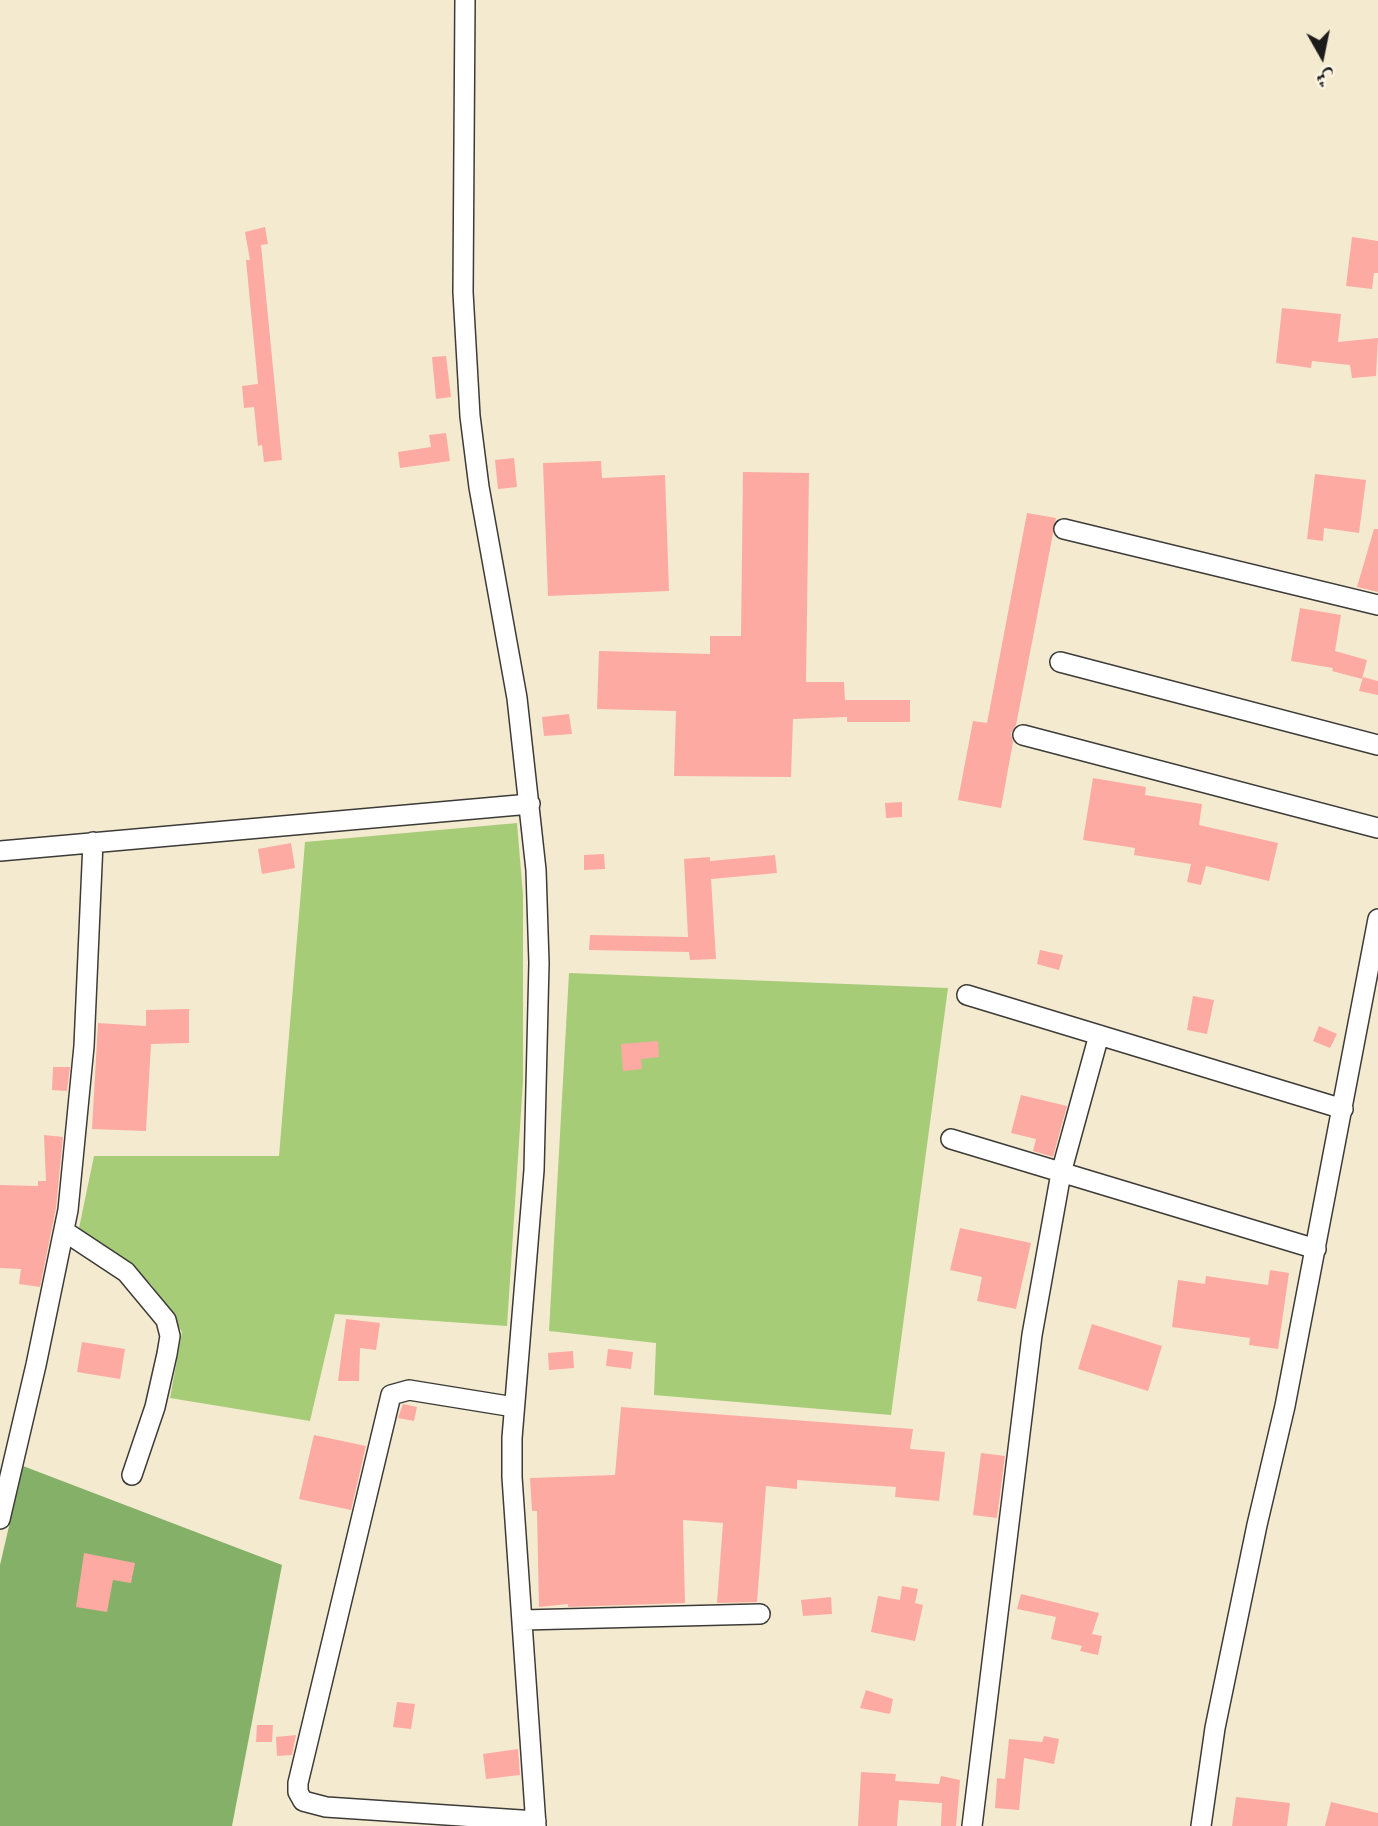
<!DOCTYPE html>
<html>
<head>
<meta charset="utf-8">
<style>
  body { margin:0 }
  #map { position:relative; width:1378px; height:1826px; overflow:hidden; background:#f4ead0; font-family:"Sorts Mill Goudy",Amiri,serif }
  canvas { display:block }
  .north { position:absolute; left:1287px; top:21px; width:70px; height:70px; -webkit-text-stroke:5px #fcf5e5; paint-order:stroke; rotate:171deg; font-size:19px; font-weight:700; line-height:28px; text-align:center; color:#1c1c1c }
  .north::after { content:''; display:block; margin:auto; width:24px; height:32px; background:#1c1c1c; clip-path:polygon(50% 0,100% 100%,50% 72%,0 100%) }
</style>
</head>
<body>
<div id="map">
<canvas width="1378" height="1826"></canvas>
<div class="north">ش</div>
</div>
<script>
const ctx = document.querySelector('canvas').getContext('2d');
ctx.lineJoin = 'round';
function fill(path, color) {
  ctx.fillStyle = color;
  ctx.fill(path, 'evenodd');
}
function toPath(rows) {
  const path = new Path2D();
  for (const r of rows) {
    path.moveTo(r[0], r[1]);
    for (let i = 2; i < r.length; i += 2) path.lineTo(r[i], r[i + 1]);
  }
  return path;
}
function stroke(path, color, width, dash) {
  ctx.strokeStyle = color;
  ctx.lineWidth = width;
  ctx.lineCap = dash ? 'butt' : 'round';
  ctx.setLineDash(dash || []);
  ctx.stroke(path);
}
const green = toPath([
  [517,823,523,895,523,1081,507,1326,335,1314,310,1421,170,1398,182,1332,151,1284,79,1228,94,1156,279,1156,305,842],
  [569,973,948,988,891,1415,654,1395,656,1343,549,1331]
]);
const forest = toPath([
  [23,1466,282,1565,232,1826,0,1826,0,1565]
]);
const building = toPath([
  [265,227,268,244,261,245,282,460,264,462,262,445,258,446,254,407,244,408,242,386,258,384,246,260,250,260,245,232],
  [1352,237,1378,241,1378,273,1374,273,1372,289,1346,286],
  [1282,308,1341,314,1338,342,1378,338,1376,376,1352,378,1350,365,1312,361,1311,368,1276,363],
  [446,356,451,397,436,399,432,357],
  [446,433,450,461,400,468,398,452,431,447,429,435],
  [514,458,517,487,498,489,495,460],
  [601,461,602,478,665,475,669,591,548,596,543,463],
  [743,472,809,473,806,682,844,682,845,700,910,700,910,722,847,722,847,717,793,719,791,777,674,776,676,711,597,709,599,651,710,654,710,636,741,636],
  [1315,474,1366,480,1359,533,1324,528,1323,541,1307,539],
  [1027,513,1056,518,1016,725,1011,733,1013,742,1001,808,958,800,973,721,987,723],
  [1374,529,1378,529,1378,592,1357,587],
  [1300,608,1341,615,1335,651,1367,660,1362,679,1332,671,1333,668,1291,661],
  [1363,677,1378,681,1378,695,1359,691],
  [569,714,572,734,544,736,542,717],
  [1093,778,1146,787,1145,795,1202,804,1199,825,1278,843,1269,881,1206,866,1201,885,1187,882,1191,864,1134,855,1135,848,1083,840],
  [902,802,902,817,886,818,885,803],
  [291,843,295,868,262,874,258,849],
  [604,854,605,869,584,870,584,855],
  [775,855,777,873,711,879,716,959,690,960,689,952,589,950,590,935,688,937,684,859,710,857,710,861],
  [1040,950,1063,955,1059,970,1037,964],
  [1193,996,1214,1000,1207,1034,1187,1030],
  [189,1009,189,1043,151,1044,146,1131,92,1129,98,1023,146,1026,146,1010],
  [1319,1026,1337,1034,1330,1048,1313,1041],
  [658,1041,659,1057,641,1059,642,1069,623,1071,621,1044],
  [53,1067,70,1067,67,1091,52,1090],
  [1021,1095,1067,1106,1053,1157,1033,1151,1036,1139,1011,1133],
  [44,1135,63,1137,56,1208,40,1287,19,1284,21,1269,0,1268,0,1185,38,1186,38,1181,46,1181],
  [960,1228,1031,1243,1016,1309,977,1301,982,1277,950,1270],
  [1270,1270,1289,1273,1278,1349,1249,1345,1250,1338,1172,1327,1178,1280,1205,1284,1206,1276,1268,1285],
  [346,1319,380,1323,376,1350,360,1348,359,1381,338,1381],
  [1092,1324,1162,1346,1148,1391,1078,1369],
  [82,1342,125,1349,120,1379,77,1372],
  [608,1349,633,1352,631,1369,606,1366],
  [573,1351,574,1368,549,1370,548,1353],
  [403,1404,417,1407,414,1421,398,1418],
  [621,1407,913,1429,910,1449,945,1452,939,1501,895,1497,896,1487,797,1480,797,1489,766,1486,757,1602,717,1603,723,1523,683,1520,685,1603,568,1607,568,1604,539,1607,537,1511,532,1511,530,1478,615,1475],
  [314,1435,366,1446,351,1510,299,1499],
  [981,1453,1005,1456,997,1518,973,1515],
  [84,1553,135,1563,131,1583,113,1580,107,1612,76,1607],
  [902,1586,918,1589,915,1603,923,1605,915,1641,871,1632,878,1596,900,1600],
  [1021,1594,1099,1613,1092,1634,1102,1636,1098,1655,1080,1651,1082,1646,1051,1639,1056,1617,1017,1609],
  [831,1597,832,1614,803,1616,801,1600],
  [866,1690,893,1699,890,1714,860,1708],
  [397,1702,415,1704,411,1729,393,1727],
  [257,1725,273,1725,272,1742,256,1742],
  [296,1735,292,1755,277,1756,276,1737],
  [1044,1736,1059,1739,1054,1764,1024,1758,1019,1810,995,1808,997,1778,1005,1779,1009,1739,1042,1742],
  [518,1749,520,1775,486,1779,483,1754],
  [861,1772,896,1774,895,1781,939,1784,941,1776,960,1780,956,1826,941,1826,942,1803,899,1800,897,1826,858,1826],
  [1236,1797,1290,1803,1287,1826,1232,1826],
  [1331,1802,1378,1813,1378,1826,1325,1826]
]);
const minor = toPath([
  [465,0,463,292,470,416,479,487,517,698,536,870,539,963,534,1170,512,1438,512,1477,536,1826],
  [1064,529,1378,605],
  [1060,662,1378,745],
  [1023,735,1378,828],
  [0,851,530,804],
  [967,995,1343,1109],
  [951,1139,1316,1249],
  [64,1231,126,1272,166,1320,170,1336,167,1354,155,1407,132,1475],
  [514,1407,409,1390,391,1395,298,1783,298,1792,303,1801,326,1807,536,1821],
  [0,1519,36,1365,68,1210,84,1046,93,842],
  [523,1620,760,1614],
  [972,1826,1032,1335,1061,1173,1099,1035],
  [1201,1826,1215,1728,1257,1525,1285,1406,1378,919]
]);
fill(green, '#a7cc77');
fill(forest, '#85b068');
fill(building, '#fdaaa2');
stroke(minor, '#3c3b37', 22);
stroke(minor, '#fff', 19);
</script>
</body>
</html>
